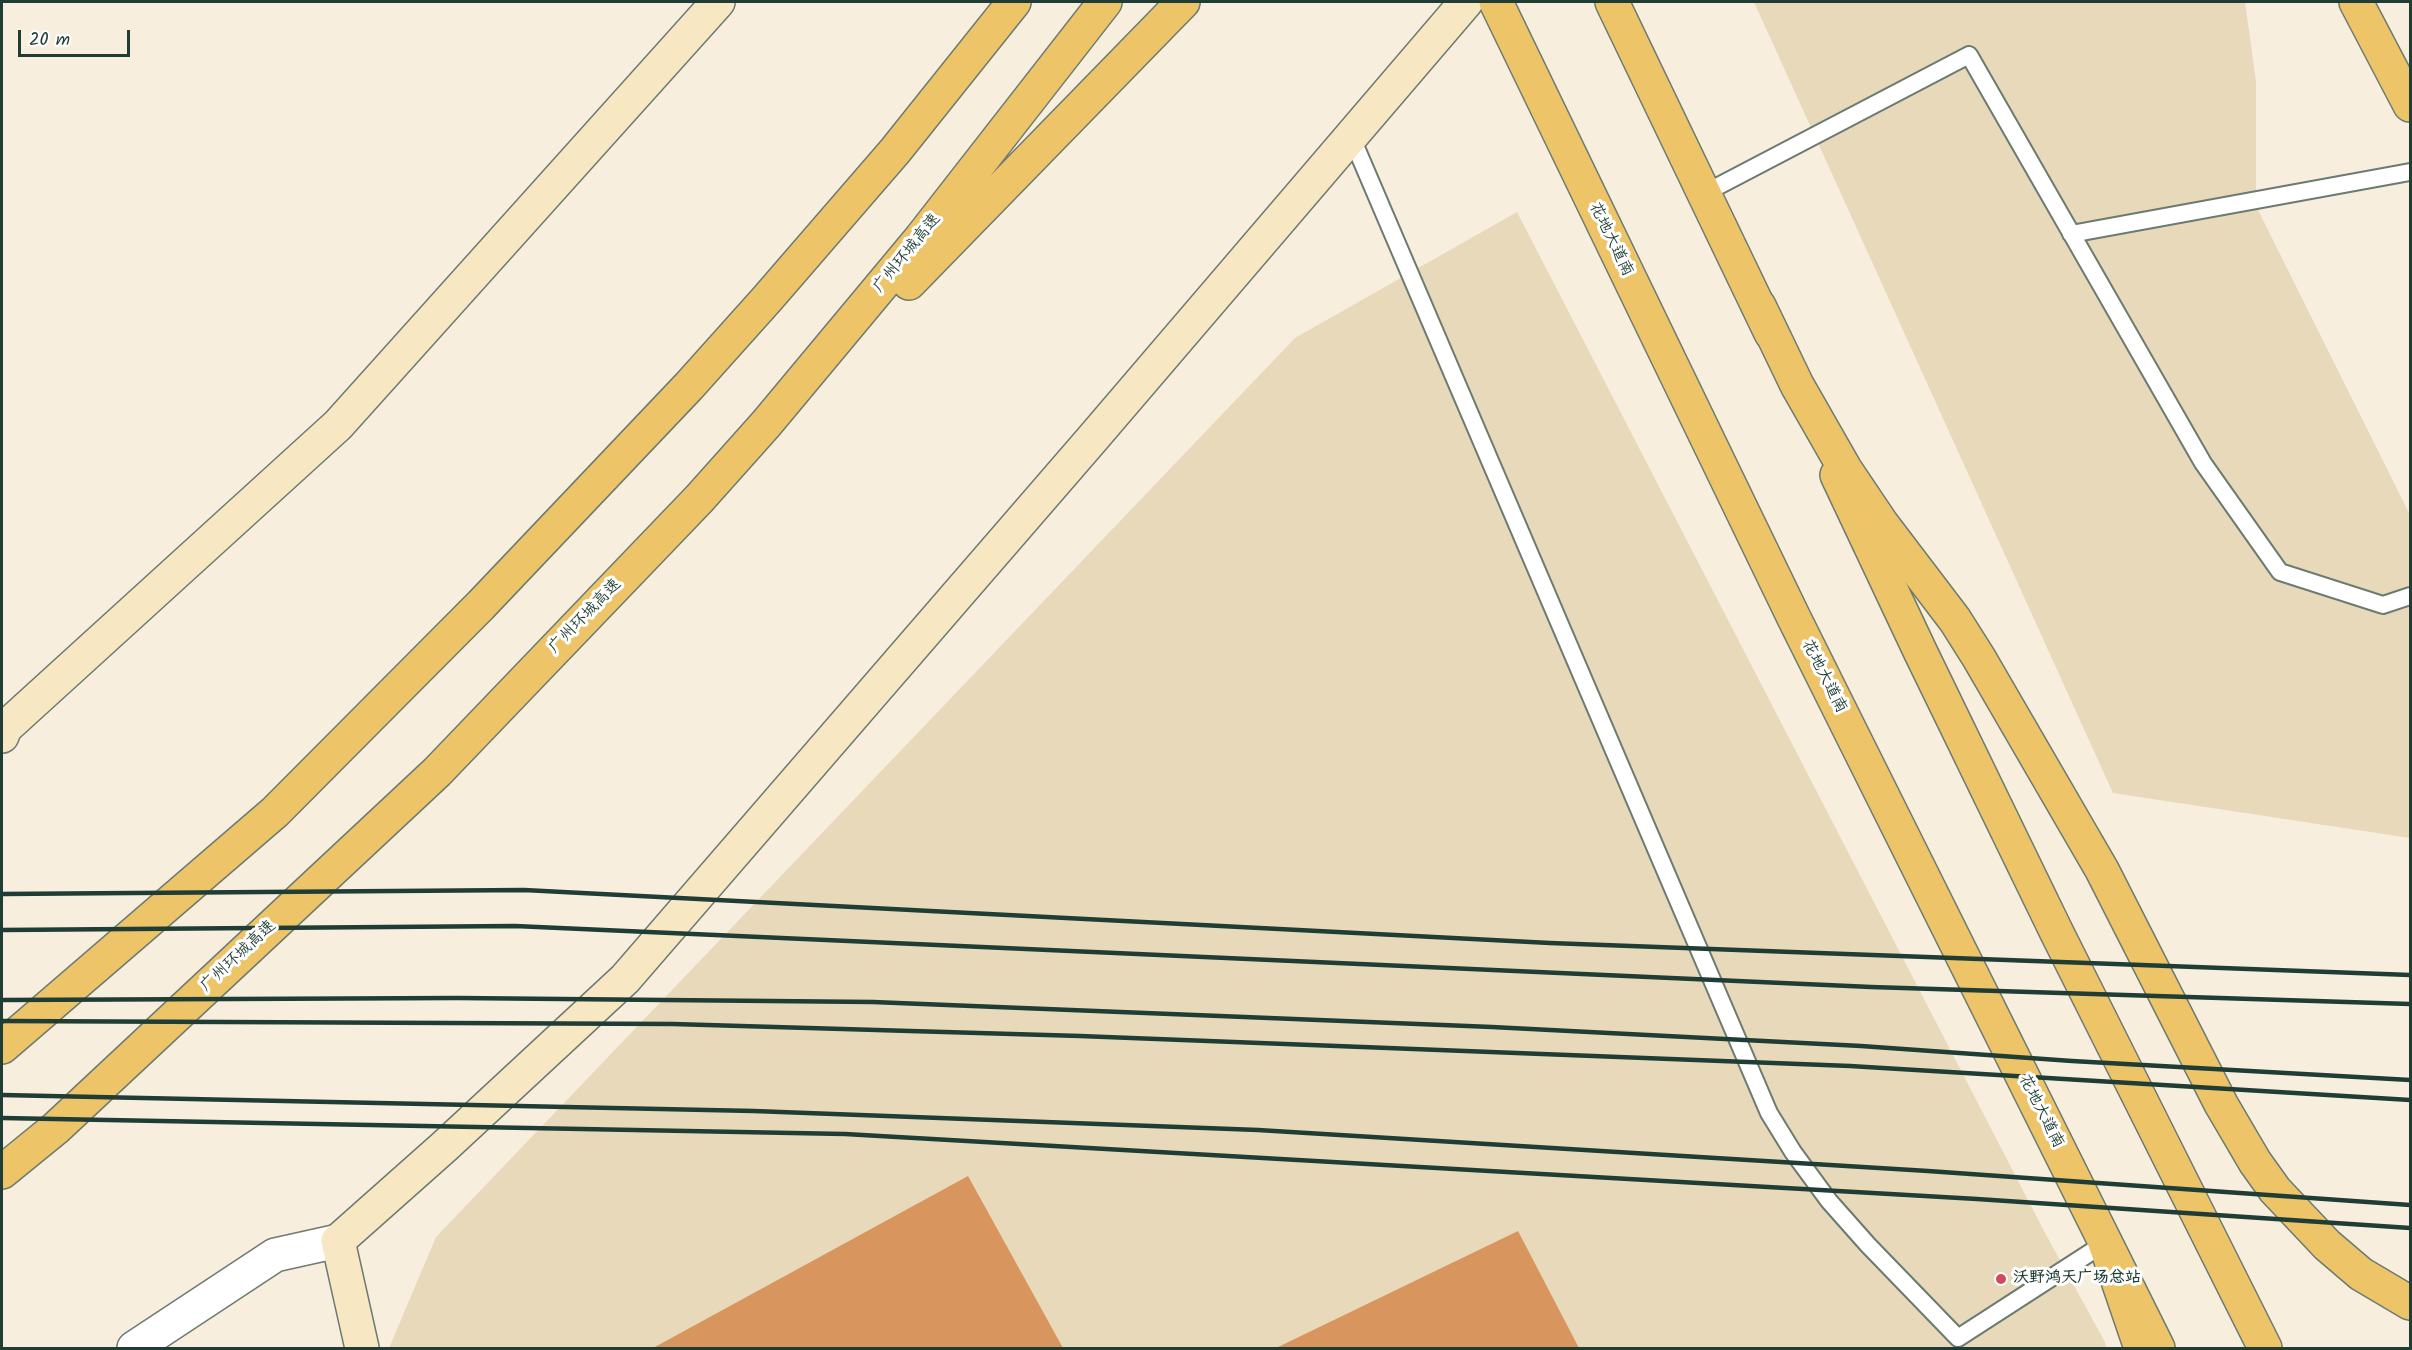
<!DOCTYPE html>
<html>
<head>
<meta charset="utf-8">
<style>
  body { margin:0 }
  #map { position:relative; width:2412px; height:1350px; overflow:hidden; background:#f8eede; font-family:Kalam,sans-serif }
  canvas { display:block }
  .frame { position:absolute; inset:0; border:3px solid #1f3d34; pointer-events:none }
  .scale { position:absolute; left:18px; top:30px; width:112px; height:27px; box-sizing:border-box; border:3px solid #1f3d34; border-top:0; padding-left:8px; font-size:18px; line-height:21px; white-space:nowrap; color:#1f3d34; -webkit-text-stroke:4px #fff; paint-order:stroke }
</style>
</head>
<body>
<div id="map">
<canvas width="2412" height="1350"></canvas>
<div class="frame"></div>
<div class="scale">20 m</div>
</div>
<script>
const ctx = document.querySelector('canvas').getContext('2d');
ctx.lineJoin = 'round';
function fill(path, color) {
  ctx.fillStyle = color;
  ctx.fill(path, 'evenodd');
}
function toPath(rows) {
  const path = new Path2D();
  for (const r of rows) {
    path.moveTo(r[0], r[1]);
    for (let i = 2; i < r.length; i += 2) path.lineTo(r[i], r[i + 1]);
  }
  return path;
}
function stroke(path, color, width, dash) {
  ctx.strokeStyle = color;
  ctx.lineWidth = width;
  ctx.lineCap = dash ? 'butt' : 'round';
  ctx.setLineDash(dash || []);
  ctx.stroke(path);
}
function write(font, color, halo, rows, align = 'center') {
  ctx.font = font + ' Kalam,"LXGW WenKai TC",sans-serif';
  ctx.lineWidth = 6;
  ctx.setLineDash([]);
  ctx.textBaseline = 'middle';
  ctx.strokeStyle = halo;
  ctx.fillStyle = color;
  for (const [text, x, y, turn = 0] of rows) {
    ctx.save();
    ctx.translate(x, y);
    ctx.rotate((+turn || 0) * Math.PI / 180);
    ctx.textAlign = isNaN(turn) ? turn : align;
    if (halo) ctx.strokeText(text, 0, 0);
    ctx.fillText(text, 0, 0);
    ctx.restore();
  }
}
const built = toPath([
  [1754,2,2245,2,2256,81,2256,206,2410,515,2410,838,2113,793],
  [1517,212,2044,1231,2105,1342,2106,1348,389,1348,436,1237,1295,338]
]);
const building = toPath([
  [968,1176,1063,1348,653,1348],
  [1518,1231,1579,1348,1276,1348]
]);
const lane = toPath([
  [1351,136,1769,1113,1793,1152,1829,1201,1868,1245,1958,1338,2105,1243],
  [1705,193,1969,55,2203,463,2280,572,2383,605,2410,596],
  [2071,234,2410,172]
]);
const street = toPath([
  [134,1348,275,1255,338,1241]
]);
const secondary = toPath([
  [2,736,5,728,338,425,718,2],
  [362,1348,338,1241,445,1146,625,979,1093,438,1466,2]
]);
const primary = toPath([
  [1496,2,1794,618,2158,1348],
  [1612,2,1771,333],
  [1837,475,1920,651,2057,933,2265,1348]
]);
const highway = toPath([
  [2356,2,2410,105],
  [909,283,1183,2],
  [1759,306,1797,385,1845,469,1882,524,1955,620,1979,658,2102,870,2221,1104,2255,1162,2275,1190,2327,1245,2361,1274,2410,1303],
  [2,1047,275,812,481,605,689,386,767,299,895,151,1014,2],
  [2,1172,56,1128,437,772,699,499,766,424,921,238,1105,2],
  [2105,1243,2141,1348]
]);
const rail = toPath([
  [2,894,524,890,1550,943,2410,975],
  [2,930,515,926,1871,987,2410,1004],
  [2,1000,458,998,873,1002,1492,1027,1861,1046,2072,1061,2410,1080],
  [2,1021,673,1024,1080,1036,1850,1066,2410,1100],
  [2,1095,754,1111,1258,1130,1928,1171,2410,1205],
  [2,1118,845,1134,1977,1199,2410,1228]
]);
const markers = [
  [2001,1279,6,"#d1495b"]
];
const streetNames = [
  ["花地大道南",1610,240,64],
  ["广州环城高速",908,254,-51],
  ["广州环城高速",586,617,-46],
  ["花地大道南",1823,677,63],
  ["广州环城高速",239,957,-43],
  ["花地大道南",2040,1112,63]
];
const poiNames = [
  ["沃野鸿天广场总站",2013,1279]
];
fill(built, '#e8d9ba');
fill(building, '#d8965e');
stroke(lane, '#6b7b70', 20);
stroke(street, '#6b7b70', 36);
stroke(secondary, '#6b7b70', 36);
stroke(primary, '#6b7b70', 36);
stroke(highway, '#6b7b70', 36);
stroke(lane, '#fff', 16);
stroke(street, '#fff', 33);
stroke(secondary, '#f8e7c3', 33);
stroke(primary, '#eec469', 33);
stroke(highway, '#eec469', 33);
stroke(rail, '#1f3d34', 4.5);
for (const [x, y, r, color] of markers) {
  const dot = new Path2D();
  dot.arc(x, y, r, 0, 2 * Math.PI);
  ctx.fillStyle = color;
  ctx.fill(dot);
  stroke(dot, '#fff', 2);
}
write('16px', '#1f3d34', '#fff', streetNames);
write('bold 16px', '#1f3d34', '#fff', poiNames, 'left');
</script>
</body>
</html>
